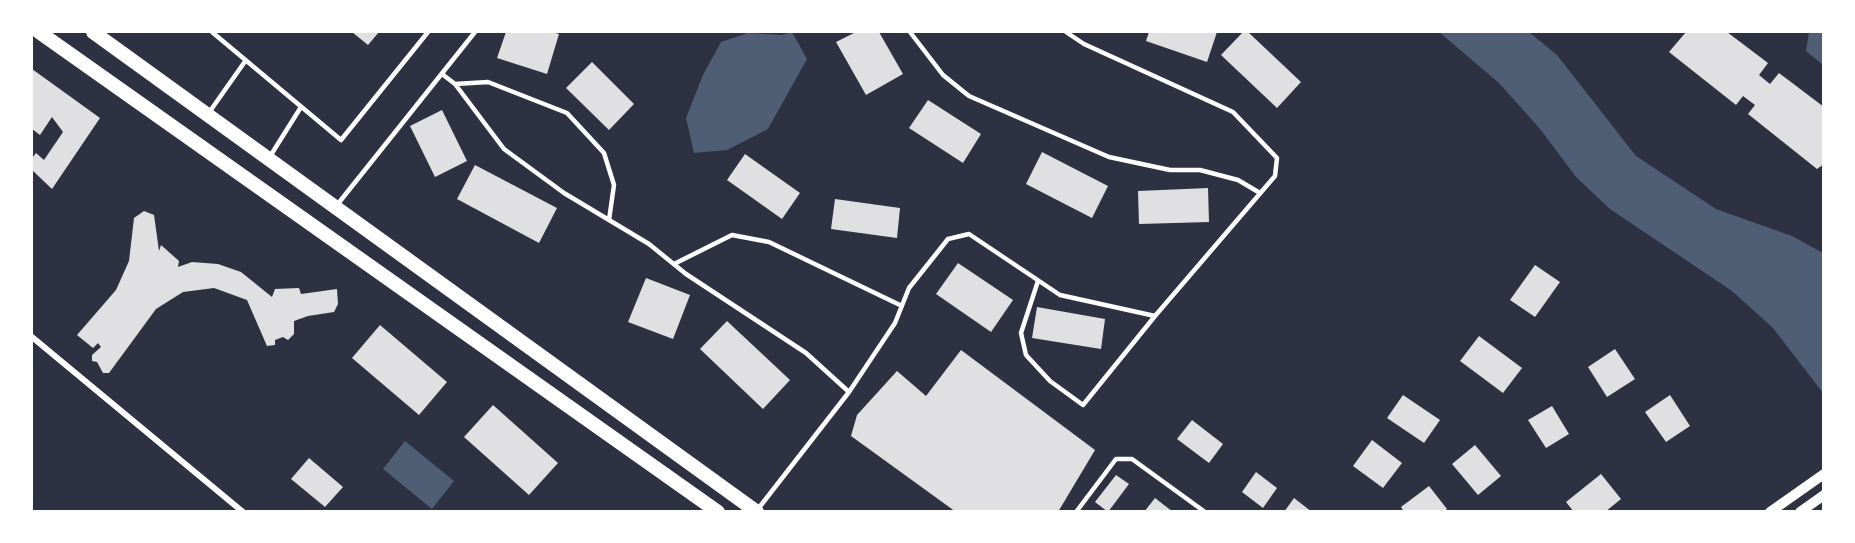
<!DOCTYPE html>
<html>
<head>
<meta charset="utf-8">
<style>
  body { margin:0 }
  #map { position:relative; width:1855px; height:543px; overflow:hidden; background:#2d3142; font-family:Inter,sans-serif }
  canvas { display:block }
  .frame { position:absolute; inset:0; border:33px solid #fff; pointer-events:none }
</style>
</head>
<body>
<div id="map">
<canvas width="1855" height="543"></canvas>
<div class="frame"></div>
</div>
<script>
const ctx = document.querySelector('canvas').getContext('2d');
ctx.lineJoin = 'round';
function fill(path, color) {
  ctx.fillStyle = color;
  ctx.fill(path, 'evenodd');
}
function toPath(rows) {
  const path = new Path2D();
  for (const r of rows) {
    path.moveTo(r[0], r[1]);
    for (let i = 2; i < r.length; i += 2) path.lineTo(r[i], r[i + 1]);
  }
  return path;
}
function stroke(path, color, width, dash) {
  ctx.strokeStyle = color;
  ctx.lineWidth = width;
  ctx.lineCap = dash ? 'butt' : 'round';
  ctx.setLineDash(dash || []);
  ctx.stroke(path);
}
const water = toPath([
  [792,32,807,59,768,129,727,150,694,153,686,118,703,75,721,42,748,33,782,35],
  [1439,32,1529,32,1557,55,1636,156,1716,209,1792,236,1823,253,1823,393,1773,328,1732,291,1610,209,1577,178,1540,129,1499,83],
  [1809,32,1823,32,1823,65,1806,51],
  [405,441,454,481,432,509,383,469]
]);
const building = toPath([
  [352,32,379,32,368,45],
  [506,32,552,32,559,34,547,74,497,58],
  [856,32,879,32,903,74,866,95,836,42],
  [1149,32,1217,32,1207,62,1146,41],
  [1243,32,1248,32,1301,82,1277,108,1221,55],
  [1686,32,1727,32,1768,63,1759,75,1770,84,1779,73,1824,107,1824,164,1817,169,1748,114,1755,105,1743,96,1736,105,1669,52],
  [592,62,634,104,609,130,566,88],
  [32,69,100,118,52,189,32,170,32,158,36,153,44,160,63,132,52,117,40,135,32,129],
  [928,100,981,134,963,163,909,128],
  [442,110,467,161,435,177,410,126],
  [1042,152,1108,186,1092,218,1026,184],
  [745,154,800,193,782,219,727,180],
  [475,165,557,208,539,243,457,199],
  [1208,188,1209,222,1139,224,1138,191],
  [835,199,900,208,897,238,831,229],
  [144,211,154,215,159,251,161,245,179,261,178,267,192,262,218,264,241,272,272,297,275,289,299,288,301,294,337,289,338,304,334,312,308,316,294,321,294,334,288,340,283,337,275,340,275,345,267,346,247,300,214,288,183,292,156,309,109,373,103,373,97,362,92,361,92,355,101,347,98,343,93,348,77,335,116,290,129,261,134,218],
  [958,263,1013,300,991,332,936,294],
  [1535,265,1560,282,1535,317,1510,300],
  [646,278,690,295,673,339,628,322],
  [1037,307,1105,319,1101,349,1032,338],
  [727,321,790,380,763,409,700,349],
  [380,325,447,382,419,415,352,358],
  [1479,336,1522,368,1503,393,1460,361],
  [1615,349,1635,379,1607,397,1588,367],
  [961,350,1095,450,1058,512,956,512,851,436,857,415,897,371,926,396],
  [1403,395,1440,420,1424,443,1387,418],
  [1670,395,1690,426,1666,442,1645,412],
  [493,405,558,463,529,495,464,437],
  [1552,406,1569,434,1546,448,1528,420],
  [1192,420,1223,444,1209,463,1177,439],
  [1372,440,1402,463,1383,488,1353,466],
  [1475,445,1501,476,1478,495,1452,464],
  [309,458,343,487,325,507,291,479],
  [1256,472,1277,488,1263,508,1242,492],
  [1601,474,1621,499,1605,512,1574,512,1566,502],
  [1116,475,1129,484,1108,512,1095,502],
  [1429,486,1447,509,1444,512,1404,512,1401,507],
  [1155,498,1173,512,1144,512],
  [1294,498,1312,512,1284,512]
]);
const service = toPath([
  [212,32,341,140,428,32],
  [910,32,943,75,969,96,1109,157,1170,170,1200,170,1238,180,1260,193],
  [442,74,455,84],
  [208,114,246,60],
  [269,158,301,107],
  [337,205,475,32],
  [609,220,614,185,604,153,567,113,488,82,455,84,504,149,564,193,649,244,686,274,806,353,849,392],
  [674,264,732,235,769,242,902,306],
  [1038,281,1021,333,1026,355,1050,381,1083,405,1155,316],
  [758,509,849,392,895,323,909,288,948,239,969,234,1060,295,1155,316,1275,176,1277,158,1233,112,1084,44,1066,32],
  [1076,512,1116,459,1132,459,1205,512]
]);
const minor = toPath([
  [32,337,243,512]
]);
const tertiary = toPath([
  [1770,512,1824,474],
  [1800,512,1824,495]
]);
const primary = toPath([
  [39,32,718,512],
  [93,32,757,512]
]);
fill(water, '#4f5d75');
fill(building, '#e0e0e3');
stroke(service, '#fff', 4.5);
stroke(minor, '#fff', 6);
stroke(tertiary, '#fff', 10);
stroke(primary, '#fff', 14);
</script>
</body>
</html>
